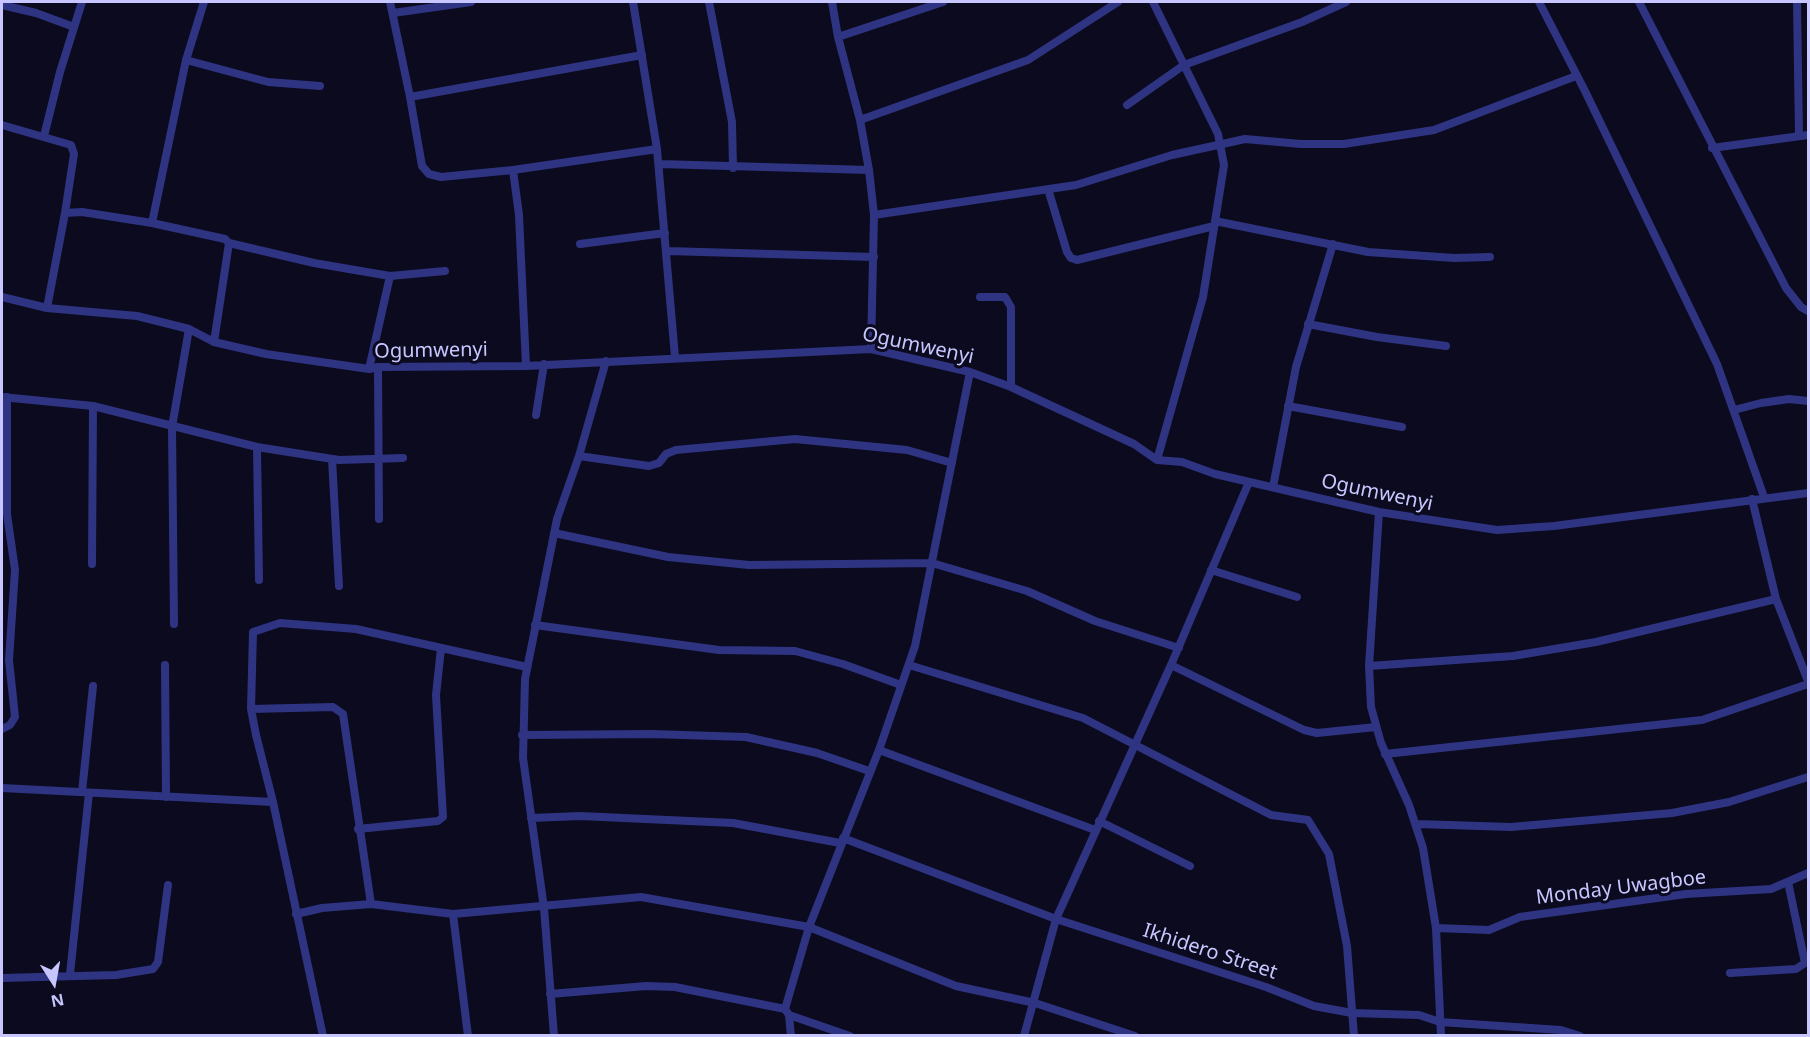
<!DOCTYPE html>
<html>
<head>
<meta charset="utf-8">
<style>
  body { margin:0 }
  #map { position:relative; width:1810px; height:1037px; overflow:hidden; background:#0b0a1e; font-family:"Noto Sans",sans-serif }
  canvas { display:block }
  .frame { position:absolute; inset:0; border:3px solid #c7c6ff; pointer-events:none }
  .north { position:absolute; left:24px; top:953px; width:60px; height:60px; -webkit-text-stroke:4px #0b0a1e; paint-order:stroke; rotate:169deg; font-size:16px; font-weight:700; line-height:24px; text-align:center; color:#c7c6ff }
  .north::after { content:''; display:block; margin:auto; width:21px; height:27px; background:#c7c6ff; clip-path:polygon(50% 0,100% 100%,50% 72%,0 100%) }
</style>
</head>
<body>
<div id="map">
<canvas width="1810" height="1037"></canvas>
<div class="frame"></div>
<div class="north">N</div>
</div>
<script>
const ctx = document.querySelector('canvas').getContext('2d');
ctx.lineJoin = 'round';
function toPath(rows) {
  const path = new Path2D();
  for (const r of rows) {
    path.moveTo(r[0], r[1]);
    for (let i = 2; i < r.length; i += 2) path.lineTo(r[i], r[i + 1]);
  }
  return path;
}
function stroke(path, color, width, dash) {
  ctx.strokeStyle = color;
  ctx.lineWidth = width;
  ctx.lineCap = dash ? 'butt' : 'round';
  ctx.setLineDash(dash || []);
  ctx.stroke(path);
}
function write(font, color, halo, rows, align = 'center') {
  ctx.font = font + ' "Noto Sans",sans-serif';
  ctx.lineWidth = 6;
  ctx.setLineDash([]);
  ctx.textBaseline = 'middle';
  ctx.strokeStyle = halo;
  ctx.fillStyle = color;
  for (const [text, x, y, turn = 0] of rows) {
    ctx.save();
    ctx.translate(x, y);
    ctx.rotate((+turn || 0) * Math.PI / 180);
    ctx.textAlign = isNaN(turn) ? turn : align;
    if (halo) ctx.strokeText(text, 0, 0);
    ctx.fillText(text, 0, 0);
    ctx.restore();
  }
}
const street = toPath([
  [390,2,410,97],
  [633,2,657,149,675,357],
  [709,2,732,122,733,168],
  [832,2,838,37,860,120,869,170,874,215,871,349],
  [1153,2,1218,134,1224,165,1203,297,1157,460],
  [1539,2,1585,91,1717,364,1764,497],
  [1639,2,1786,288,1801,307,1808,311],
  [1797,2,1799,136],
  [2,5,36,13,74,27],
  [393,13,471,2],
  [838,37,943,2],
  [642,55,410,97,422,166,429,174,441,177,513,170,657,149],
  [186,60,268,82,320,86],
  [1127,105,1184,65,1302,22,1346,2],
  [860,120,1028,60,1118,2],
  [2,125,71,145,74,154,65,213],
  [44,136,60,72,82,2],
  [1712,148,1808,135],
  [659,164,869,170],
  [513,170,519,215,526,366],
  [1048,189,1067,252,1071,258,1077,260,1214,226],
  [874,215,1076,185,1172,155,1245,139,1301,144,1344,144,1434,130,1576,76],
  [1215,221,1368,252,1454,258,1490,257],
  [152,223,186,60,204,2],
  [229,243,314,263,390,276],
  [580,244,665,233],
  [667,251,874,257],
  [2,297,47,308,137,316,189,329,214,342,266,354,369,369,378,367,526,366,871,349,970,372,1011,387,1134,444,1157,460,1182,462,1215,474,1379,512,1497,530,1554,526,1808,493],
  [980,297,1005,297,1011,307,1011,387],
  [47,308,65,213,82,212,152,223,225,239,229,243,214,342],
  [1308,324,1377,337,1446,346],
  [378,367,379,519],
  [369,369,390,276,445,271],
  [2,397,93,406,257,447,339,460,403,458],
  [1288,406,1402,427],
  [1734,410,1761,403,1789,399,1808,401],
  [536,415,544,364],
  [257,447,259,580],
  [579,456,649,466,659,463,666,454,676,450,795,439,907,450,952,463],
  [332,459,339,586],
  [1273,487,1296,367,1333,244],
  [1752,499,1776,599,1808,681],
  [1379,512,1369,666,1371,707,1381,743,1409,805,1423,848,1436,928,1441,1036],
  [554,533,668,557,749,565,932,563,1027,591,1095,621,1179,648],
  [92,564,93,406],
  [1211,570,1297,597],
  [174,624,172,427,189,329],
  [535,625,719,650,795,651,843,664,901,685],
  [165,665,166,797],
  [909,665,1083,718,1271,815,1308,820,1329,854,1347,946,1354,1036],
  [1171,665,1304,730,1317,733,1376,727],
  [1369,666,1513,656,1596,642,1776,599],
  [251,709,333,707,343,714,371,904],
  [2,729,10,725,15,717,9,660,15,570,7,514,7,397],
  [522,735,652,734,746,737,817,753,869,771],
  [879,750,1095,830],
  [1385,754,1702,720,1808,684],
  [2,788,273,802],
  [82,792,93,686],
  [531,818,580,816,733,823,840,843],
  [1099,821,1190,866],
  [1417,824,1511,827,1672,813,1729,802,1808,777],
  [358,829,438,821,443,817,436,695,441,648],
  [843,838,1056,919,1266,987,1314,1006,1352,1013,1419,1015,1440,1022,1561,1030,1580,1036],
  [296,914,322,908,371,904,453,914,641,897,809,927,956,986,1035,1003,1135,1036],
  [453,914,468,1036],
  [1436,928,1489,930,1520,917,1541,914,1686,894,1771,889,1808,873],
  [1730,973,1796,969,1805,963,1788,882],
  [70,974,89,793],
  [2,978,116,975,153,969,158,962,168,885],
  [550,994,646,986,675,987,785,1009],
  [789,1015,850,1036],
  [323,1036,273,802,256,735,251,709,253,632,280,623,356,629,527,667],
  [554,1036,544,908,523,758,525,679,557,519,579,456,606,361],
  [791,1036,789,1015,785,1009,809,927,879,750,915,646,970,372],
  [1024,1036,1056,919,1171,665,1249,482]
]);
const streetNames = [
  ["Ogumwenyi",918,346,12],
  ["Ogumwenyi",431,351,-1],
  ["Ogumwenyi",1377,493,12],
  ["Monday Uwagboe",1621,888,-7],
  ["Ikhidero Street",1210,952,18]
];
stroke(street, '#2f3482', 8);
write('20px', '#c7c6ff', '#0b0a1e', streetNames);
</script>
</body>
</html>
